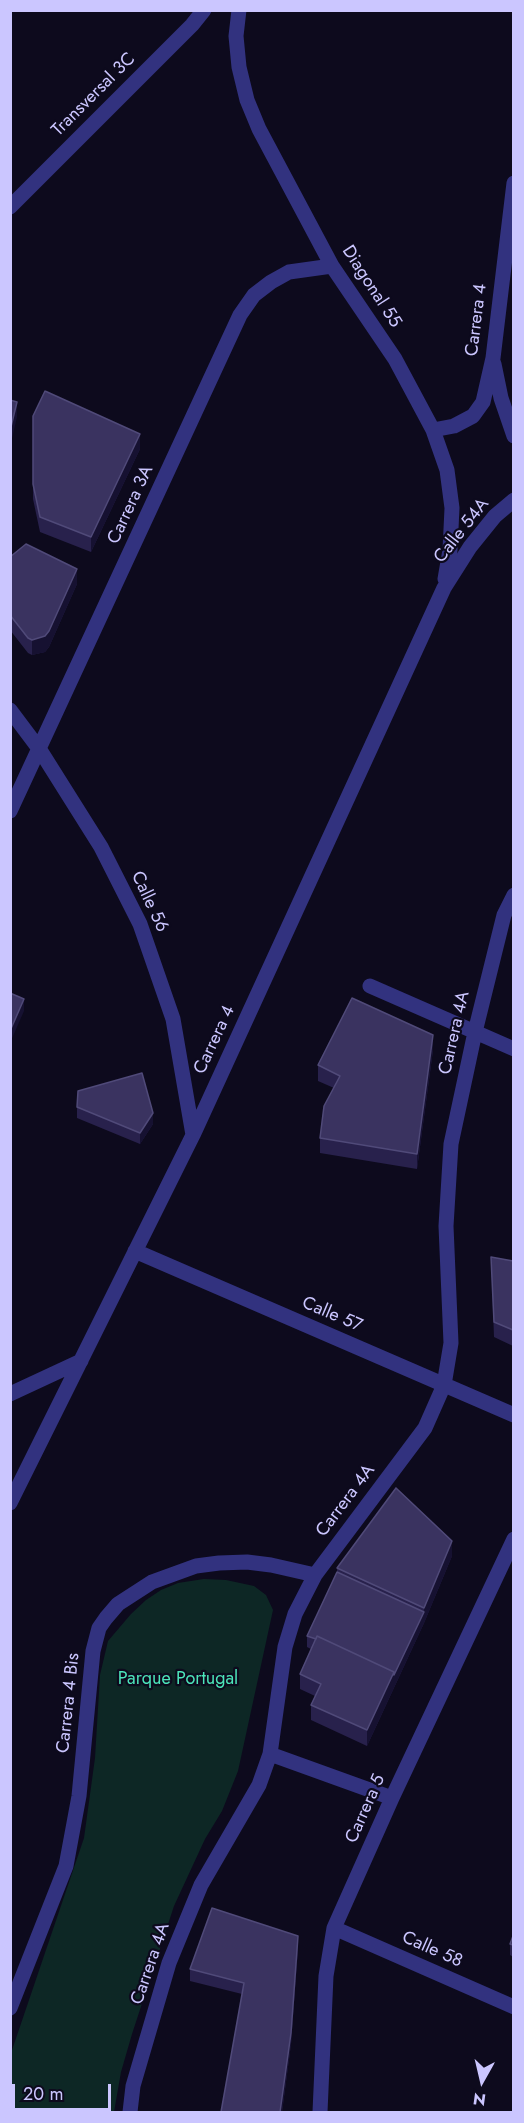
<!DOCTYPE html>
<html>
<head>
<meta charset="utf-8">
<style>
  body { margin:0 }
  #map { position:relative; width:524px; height:2123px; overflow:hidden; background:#0d0a1d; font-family:Jost,sans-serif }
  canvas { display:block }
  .frame { position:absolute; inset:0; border:12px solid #cbc6ff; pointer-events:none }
  .north { position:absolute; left:452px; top:2051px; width:60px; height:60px; -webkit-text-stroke:4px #0d0a1d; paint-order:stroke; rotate:188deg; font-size:16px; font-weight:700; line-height:24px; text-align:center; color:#cbc6ff }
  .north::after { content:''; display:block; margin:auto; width:21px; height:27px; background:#cbc6ff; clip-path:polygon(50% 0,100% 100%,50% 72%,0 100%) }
  .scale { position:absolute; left:12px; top:2084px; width:99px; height:27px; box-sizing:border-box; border:3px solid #cbc6ff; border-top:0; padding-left:8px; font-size:18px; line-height:21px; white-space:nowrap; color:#cbc6ff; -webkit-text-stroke:4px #0d0a1d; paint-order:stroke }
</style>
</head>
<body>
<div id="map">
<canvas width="524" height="2123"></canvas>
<div class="frame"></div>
<div class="north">N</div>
<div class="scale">20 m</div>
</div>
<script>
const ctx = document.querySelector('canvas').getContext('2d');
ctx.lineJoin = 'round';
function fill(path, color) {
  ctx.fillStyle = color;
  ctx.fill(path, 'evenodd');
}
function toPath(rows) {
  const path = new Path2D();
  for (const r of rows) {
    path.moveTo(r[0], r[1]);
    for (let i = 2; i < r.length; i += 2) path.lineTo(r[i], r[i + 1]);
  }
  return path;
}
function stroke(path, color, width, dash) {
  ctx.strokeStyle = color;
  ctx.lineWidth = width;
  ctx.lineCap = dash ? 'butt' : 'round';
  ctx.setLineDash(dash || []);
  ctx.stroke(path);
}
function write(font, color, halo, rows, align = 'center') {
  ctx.font = font + ' Jost,sans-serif';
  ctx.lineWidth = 4.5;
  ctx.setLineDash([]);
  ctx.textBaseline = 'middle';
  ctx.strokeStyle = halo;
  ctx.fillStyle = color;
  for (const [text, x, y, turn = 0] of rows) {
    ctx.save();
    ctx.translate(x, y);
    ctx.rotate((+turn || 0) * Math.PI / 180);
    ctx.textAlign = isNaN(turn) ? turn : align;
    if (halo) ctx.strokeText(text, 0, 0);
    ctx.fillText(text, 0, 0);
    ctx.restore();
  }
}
const green = toPath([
  [204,1579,226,1580,254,1586,266,1595,273,1610,238,1771,222,1811,205,1839,174,1906,132,2034,121,2072,114,2112,11,2112,11,2053,84,1838,95,1758,100,1675,108,1641,131,1614,146,1600,161,1590,178,1583]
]);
const minor = toPath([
  [239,10,236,36,239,67,247,100,259,129,332,266,395,359,433,430,447,470,452,508,450,550,445,579],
  [10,207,192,25,204,10],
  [494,364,501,398,514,436],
  [433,430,454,426,473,416,483,402,493,358,514,183],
  [10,710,40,750,101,847,140,924,173,1019,193,1135],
  [10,811,240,315,254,295,271,282,289,272,332,266],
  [370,986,514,1049],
  [135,1251,514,1415],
  [10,1394,81,1361],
  [10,1503,193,1135,444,588,470,547,495,516,514,500],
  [270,1754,392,1798],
  [334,1928,514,2007],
  [10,2008,66,1866,79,1796,93,1651,99,1628,106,1618,118,1604,152,1582,196,1566,219,1563,247,1562,271,1565,315,1575],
  [130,2112,133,2086,169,1963,201,1885,259,1785,270,1754,285,1647,295,1614,315,1575,425,1428,444,1385,451,1343,446,1226,451,1144,475,1032,504,915,514,895],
  [320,2112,326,1976,334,1928,392,1798,514,1539]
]);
const wall = toPath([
  [33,416,140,449,91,552,40,532,33,499],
  [10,557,77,584,49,647,45,652,32,655,28,653,10,630],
  [433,1050,417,1169,320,1153,320,1138,334,1088,318,1081,318,1065],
  [77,1107,153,1124,140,1144,77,1118],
  [491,1257,513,1261,513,1346,494,1337],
  [452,1556,424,1623,367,1746,311,1720,311,1705,315,1696,300,1689,300,1674,311,1649,307,1647,307,1636,337,1572,337,1568],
  [513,1846,513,1868,512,1867,512,1849],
  [513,1936,513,1957,510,1955,510,1944],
  [298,1948,291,2044,282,2112,221,2112,242,1994,190,1981,190,1969]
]);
const shadedWall = toPath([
  [17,402,17,417,10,447,10,431],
  [140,434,140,449,91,552,91,537],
  [77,569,77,584,49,647,45,652,32,655,32,640],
  [24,999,24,1011,10,1043,10,1031],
  [433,1035,433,1050,417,1169,417,1154],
  [153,1113,153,1124,140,1144,140,1133],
  [452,1541,452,1556,424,1623,367,1746,367,1730,394,1672,424,1612,424,1608],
  [298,1936,298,1948,291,2044,282,2112,280,2112]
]);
const building = toPath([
  [45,391,140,434,91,537,40,517,33,484,33,416,45,391],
  [10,400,17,402,10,431,10,400],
  [26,544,77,569,49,631,45,636,32,640,28,638,10,615,10,557,26,544],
  [10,993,24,999,10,1031,10,993],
  [352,998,433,1035,417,1154,320,1138,324,1106,340,1076,318,1065,352,998],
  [142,1073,153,1113,140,1133,77,1107,78,1091,142,1073],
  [491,1257,513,1261,513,1330,494,1322,491,1257],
  [396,1488,452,1541,424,1608,337,1568,396,1488],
  [337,1572,424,1612,394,1675,394,1672,317,1636,316,1639,307,1636,337,1572],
  [317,1636,394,1672,367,1730,311,1705,321,1684,300,1674,317,1636],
  [212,1908,298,1936,291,2033,280,2112,221,2112,244,1983,190,1969,212,1908],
  [513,1936,513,1945,510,1944,513,1936]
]);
const streetNames = [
  ["Transversal 3C",94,95,-45],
  ["Diagonal 55",371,287,57],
  ["Carrera 4",477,320,-83],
  ["Carrera 3A",131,505,-65],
  ["Calle 54A",462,531,-52],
  ["Calle 56",149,902,65],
  ["Carrera 4A",455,1033,-77],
  ["Carrera 4",215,1040,-65],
  ["Calle 57",332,1315,23],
  ["Carrera 4A",346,1501,-53],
  ["Carrera 4 Bis",69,1703,-84],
  ["Carrera 5",366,1809,-66],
  ["Calle 58",432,1950,24],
  ["Carrera 4A",151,1964,-71]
];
const parkNames = [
  ["Parque Portugal",178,1680]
];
fill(green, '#0d2725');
stroke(minor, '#32327f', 15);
fill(wall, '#28214c');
fill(shadedWall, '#161131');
fill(building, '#3a3360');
stroke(building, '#504a79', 1.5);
write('18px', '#cbc6ff', '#0d0a1d', streetNames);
write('18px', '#4ce5ba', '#0d0a1d', parkNames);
</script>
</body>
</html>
